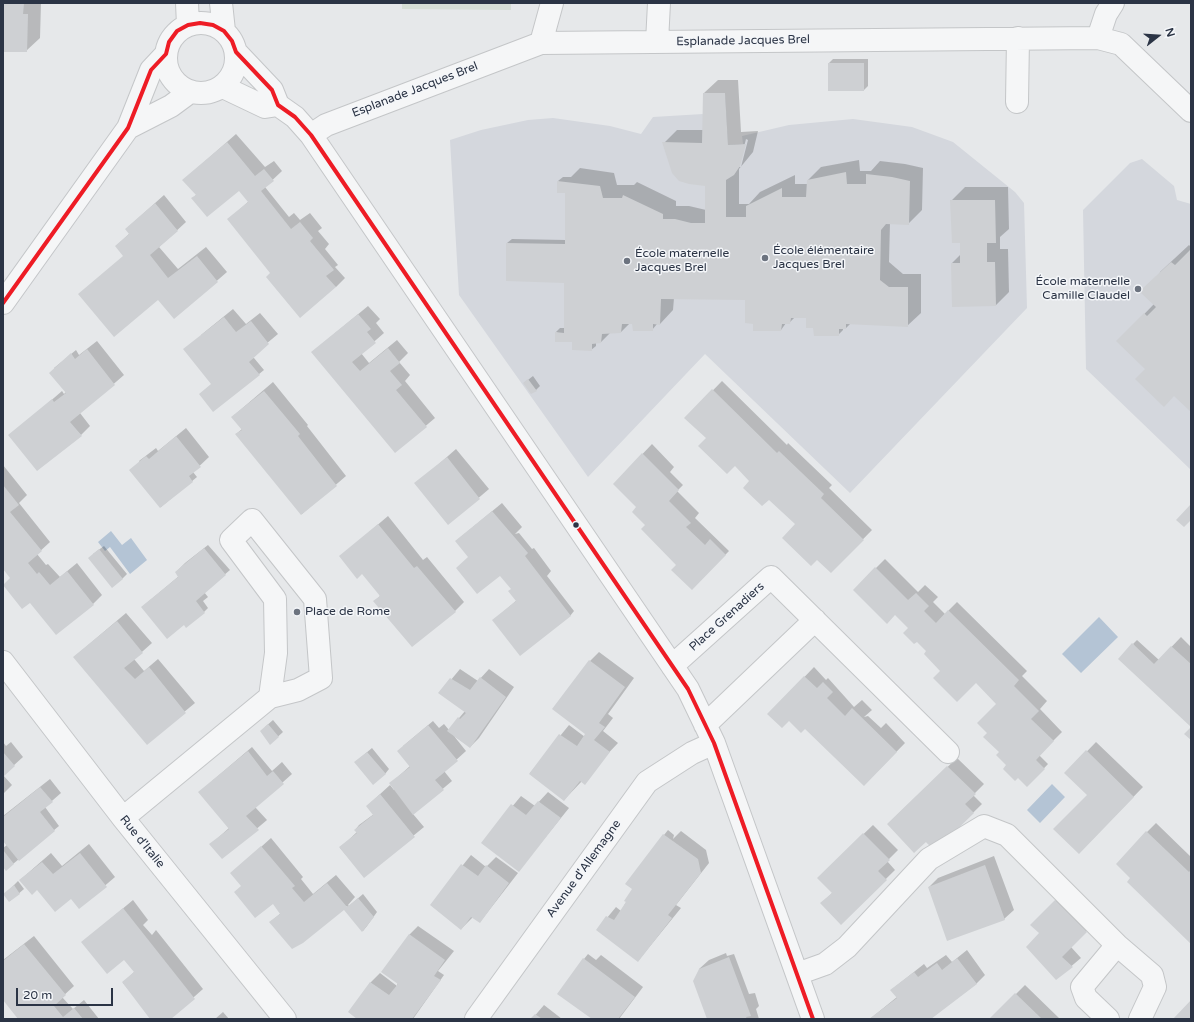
<!DOCTYPE html>
<html>
<head>
<meta charset="utf-8">
<style>
  body { margin:0 }
  #map { position:relative; width:1194px; height:1022px; overflow:hidden; background:#e6e8ea; font-family:"Varela Round",sans-serif }
  canvas { display:block }
  .frame { position:absolute; inset:0; border:4px solid #2b3445; pointer-events:none }
  .north { position:absolute; left:1138px; top:16px; width:40px; height:40px; -webkit-text-stroke:3px #f4f6f9; paint-order:stroke; rotate:73deg; font-size:11px; font-weight:700; line-height:16px; text-align:center; color:#2b3445 }
  .north::after { content:''; display:block; margin:auto; width:14px; height:18px; background:#2b3445; clip-path:polygon(50% 0,100% 100%,50% 72%,0 100%) }
  .scale { position:absolute; left:16px; top:988px; width:97px; height:18px; box-sizing:border-box; border:2px solid #2b3445; border-top:0; padding-left:5px; font-size:12px; line-height:14px; white-space:nowrap; color:#2b3445; -webkit-text-stroke:3px #f4f6f9; paint-order:stroke }
</style>
</head>
<body>
<div id="map">
<canvas width="1194" height="1022"></canvas>
<div class="frame"></div>
<div class="north">N</div>
<div class="scale">20 m</div>
</div>
<script>
const ctx = document.querySelector('canvas').getContext('2d');
ctx.lineJoin = 'round';
function fill(path, color) {
  ctx.fillStyle = color;
  ctx.fill(path, 'evenodd');
}
function toPath(rows) {
  const path = new Path2D();
  for (const r of rows) {
    if (r.length === 3) {
      path.moveTo(r[0] + r[2], r[1]);
      path.arc(r[0], r[1], r[2], 0, 2 * Math.PI);
      continue;
    }
    path.moveTo(r[0], r[1]);
    for (let i = 2; i < r.length; i += 2) path.lineTo(r[i], r[i + 1]);
  }
  return path;
}
function stroke(path, color, width, dash) {
  ctx.strokeStyle = color;
  ctx.lineWidth = width;
  ctx.lineCap = dash ? 'butt' : 'round';
  ctx.setLineDash(dash || []);
  ctx.stroke(path);
}
function write(font, color, halo, rows, align = 'center') {
  ctx.font = font + ' "Varela Round",sans-serif';
  ctx.lineWidth = 3;
  ctx.setLineDash([]);
  ctx.textBaseline = 'middle';
  ctx.strokeStyle = halo;
  ctx.fillStyle = color;
  for (const [text, x, y, turn = 0] of rows) {
    ctx.save();
    ctx.translate(x, y);
    ctx.rotate((+turn || 0) * Math.PI / 180);
    ctx.textAlign = isNaN(turn) ? turn : align;
    if (halo) ctx.strokeText(text, 0, 0);
    ctx.fillText(text, 0, 0);
    ctx.restore();
  }
}
const built = toPath([
  [703,93,725,93,728,145,743,144,742,136,789,125,853,119,912,127,953,142,1015,192,1024,203,1027,308,850,493,705,354,588,477,459,295,450,140,481,130,528,120,553,118,610,126,641,134,653,117,703,114],
  [1142,159,1174,186,1177,200,1191,204,1191,470,1086,369,1083,210,1130,163]
]);
const green = toPath([
  [402,3,511,3,511,10,402,9]
]);
const water = toPath([
  [111,531,122,545,131,538,147,560,130,574,110,547,105,551,98,542],
  [1099,617,1118,637,1081,673,1062,654],
  [1052,784,1065,797,1040,823,1027,810]
]);
const shadow = toPath([
  [3,3,41,3,40,38,26,51,3,51],
  [833,59,868,59,868,86,864,90,829,63],
  [718,80,738,80,741,132,758,131,753,152,739,169,739,204,749,204,760,192,795,175,795,184,808,184,808,180,821,167,859,160,860,171,871,171,880,161,905,164,923,168,922,210,908,224,890,223,889,262,903,274,921,274,921,313,907,326,851,323,846,328,843,327,843,330,838,335,815,328,807,317,795,317,789,323,786,323,781,330,754,324,746,299,674,298,673,310,660,324,657,324,652,330,630,323,621,332,610,333,601,342,596,342,596,346,591,350,556,332,560,328,564,328,565,284,567,281,507,243,512,239,566,240,567,190,558,181,563,177,571,177,580,168,614,173,617,185,634,185,637,182,676,201,676,206,689,206,706,210,706,185,664,143,677,130,703,130,704,93],
  [746,139,748,140,741,167,739,167],
  [236,134,265,167,274,161,282,171,265,187,289,217,294,213,300,220,310,213,322,228,318,231,329,244,325,249,338,265,335,267,345,278,336,287,271,273,229,219,249,201,240,190,192,199,196,195,195,170],
  [965,187,1008,187,1009,229,1000,237,1000,249,1008,249,1009,292,995,306,953,306,952,263,961,254,961,242,951,201],
  [164,195,186,222,159,247,178,269,206,247,227,272,174,318,116,246,130,233,126,229],
  [1189,245,1191,247,1191,410,1118,341,1154,304,1160,272],
  [368,306,380,319,376,323,384,333,361,353,369,363,397,340,408,353,399,362,410,375,405,381,435,418,395,452,328,339],
  [233,309,246,324,260,313,278,334,248,359,254,358,264,370,253,379,212,383,201,335],
  [97,341,124,375,80,413,90,426,81,435,47,404,62,391,64,394,66,392,54,368,76,350,79,355],
  [533,376,540,386,536,390,524,383],
  [722,381,787,445,788,443,832,485,829,488,872,530,831,572,817,559,796,524,686,418],
  [273,382,308,425,307,426,346,476,302,514,236,434,242,429,232,417],
  [186,428,209,457,193,472,197,477,161,507,139,461,156,448,158,451],
  [652,444,674,467,670,472,683,485,677,491,699,513,695,518,729,551,692,589,678,565,646,525,637,507,614,484],
  [456,449,489,489,448,524,416,484],
  [3,465,27,495,19,503,50,542,37,554,46,565,48,564,60,577,77,563,102,595,93,604,12,578,3,567],
  [502,503,522,527,515,534,519,533,532,549,534,548,551,571,547,576,574,611,570,616,503,612,517,600,512,589,500,574,469,557,456,541],
  [388,516,423,560,427,557,464,602,455,611,375,601,380,596,355,544],
  [208,545,230,570,204,592,208,597,203,601,208,608,204,612,184,624,142,607,179,576,176,572,185,563],
  [104,546,127,574,122,579,93,554],
  [885,559,918,592,925,585,938,597,933,602,945,614,957,602,1027,671,1022,676,1047,701,1040,709,1062,732,1039,755,1048,764,1032,781,1019,777,1008,765,989,733,998,704,976,682,942,671,909,628,895,614,854,590],
  [126,613,152,643,134,659,144,671,158,659,195,703,155,736,74,657],
  [1181,637,1191,647,1191,726,1133,644,1137,640,1159,660],
  [599,652,634,678,608,714,613,718,603,731,618,743,564,800,530,773,569,725,585,737,587,734,590,661],
  [814,667,826,680,828,678,854,707,862,700,872,710,864,717,868,716,881,728,886,723,905,743,864,785,805,727,789,719,769,714],
  [460,669,478,681,489,669,514,687,479,738,470,747,454,736,466,751,444,771,452,781,413,814,424,827,364,876,340,848,357,832,355,830,359,825,374,814,367,806,390,785,394,790,395,789,391,783,410,766,403,746,433,721,439,728,444,724,449,730,465,711,440,693],
  [273,720,283,732,271,743,265,727],
  [3,742,6,746,11,742,23,757,3,775,12,785,3,794],
  [1096,742,1143,787,1079,853,1089,794,1066,773],
  [252,747,272,771,282,762,292,774,255,807,267,820,222,858,211,844,229,828,212,781],
  [372,748,389,769,385,774,360,758],
  [957,758,984,784,973,795,982,804,935,850,897,815],
  [50,779,61,793,45,807,59,826,13,864,3,865,3,848,7,845,3,840,3,816],
  [548,792,569,808,519,870,482,843,521,796,535,806],
  [1156,823,1191,857,1191,942,1132,878,1147,832],
  [873,825,898,850,887,861,895,870,841,923,822,903,833,892,827,869],
  [668,830,674,835,673,839,681,831,706,850,709,863,676,905,681,908,638,961,597,930,616,907,621,911,664,835],
  [271,838,303,877,301,879,313,894,336,875,355,897,348,905,349,906,363,894,377,912,367,926,363,931,347,906,303,942,270,922,281,913,273,903,242,886,232,873],
  [89,844,115,877,80,907,72,898,37,889,20,880,51,853,62,866],
  [471,855,486,867,496,857,518,873,480,922,473,917,461,929,431,905],
  [994,856,1014,910,1004,919,929,887,938,878],
  [18,881,24,889,10,901,9,890],
  [1064,892,1095,922,1071,947,1081,958,1056,979,1040,933,1032,924],
  [133,900,148,920,143,925,152,935,156,930,203,989,169,1019,152,1019,123,983,135,971,125,959,83,942],
  [418,926,454,951,438,971,444,975,413,1019,359,1019,350,1012,371,982,380,973,397,986,409,935],
  [34,936,74,986,62,997,73,1009,84,1000,99,1019,20,1019,3,998,3,960],
  [967,950,985,975,976,984,930,1019,871,1018,897,997,891,990,924,964,927,968,946,955,952,962],
  [726,953,727,956,734,954,749,994,755,993,759,1006,756,1009,759,1019,708,1019,699,969,709,960],
  [588,954,596,960,601,955,643,987,619,1019,593,1019,584,959],
  [1025,985,1060,1019,991,1019],
  [544,1005,562,1019,532,1019],
  [223,1012,229,1019,215,1019]
]);
const building = toPath([
  [3,3,24,3,23,14,28,14,27,52,3,52],
  [828,63,864,63,864,91,828,91],
  [703,93,725,93,728,145,746,144,740,166,734,175,726,180,726,217,746,217,746,206,782,188,782,197,806,197,807,180,846,172,847,184,866,184,866,174,892,177,910,181,909,225,886,224,881,230,880,280,889,287,908,287,908,327,846,324,846,329,839,329,839,336,814,336,813,328,806,328,806,318,791,318,790,324,782,324,781,331,753,331,753,324,745,323,745,300,661,299,660,325,653,324,653,331,633,331,632,324,622,324,621,333,602,334,601,343,592,344,592,351,572,350,572,342,555,342,555,332,564,333,564,283,506,281,506,243,565,244,565,193,557,193,557,181,600,186,603,198,622,198,623,195,663,214,663,219,675,219,691,223,705,223,705,186,689,184,679,181,672,173,662,142,702,143],
  [227,142,255,176,264,169,274,181,261,191,291,229,300,222,313,238,310,241,334,270,326,276,336,287,300,318,266,277,270,273,227,219,248,202,239,191,207,217,191,198,196,195,182,180],
  [950,200,995,200,996,243,987,243,987,262,995,262,996,306,952,307,951,263,960,263,960,243,952,243],
  [155,203,178,231,150,255,168,278,197,256,218,282,174,319,158,300,114,337,78,294,123,256,115,246,129,234,125,229],
  [1190,250,1191,252,1191,412,1174,396,1164,407,1135,379,1145,369,1116,341,1144,313,1147,316,1156,307,1141,293,1142,289,1171,262,1175,265],
  [358,314,371,329,367,332,376,343,352,362,360,371,388,348,400,363,390,371,402,385,396,390,427,427,395,453,311,352],
  [224,317,236,332,251,321,269,344,249,362,260,375,213,412,199,394,211,384,183,349],
  [87,349,115,385,70,422,82,436,37,471,8,435,52,399,54,402,66,393,49,373,71,353,75,359],
  [528,379,537,391,531,394,523,383],
  [712,389,777,453,779,451,824,494,821,498,864,540,831,573,817,560,811,566,782,538,795,524,769,500,762,506,743,488,749,481,735,466,727,474,698,446,706,438,684,418],
  [264,391,300,434,298,436,337,486,301,515,235,434,242,430,231,417],
  [176,436,201,467,189,476,193,482,160,508,129,470,146,456,149,459],
  [642,453,679,490,669,501,691,523,686,527,705,545,710,539,726,555,692,590,671,570,676,565,641,529,645,525,632,512,636,507,613,484],
  [447,457,480,499,448,525,414,483],
  [3,485,19,505,10,512,42,551,28,563,37,574,39,572,50,585,67,571,94,605,56,635,30,603,22,609,3,585,10,578,3,569],
  [1191,504,1191,520,1184,527,1176,520],
  [492,511,528,553,525,556,571,616,520,656,492,620,516,601,508,591,511,589,500,576,477,594,456,568,468,557,455,541],
  [378,524,414,568,417,566,456,612,412,647,373,601,380,596,362,574,357,579,339,556],
  [204,548,226,575,196,601,205,613,186,628,184,625,167,639,141,607,178,577,175,572],
  [99,549,123,579,112,588,88,558],
  [875,567,908,600,916,593,929,606,924,611,936,623,948,610,1019,680,1014,686,1039,711,1031,719,1054,741,1036,760,1045,769,1027,787,1018,778,1015,781,1003,769,1006,765,996,755,999,752,983,737,987,733,977,723,996,704,976,683,957,702,933,678,940,671,924,654,926,651,917,642,914,644,903,633,908,628,895,615,887,624,853,590],
  [117,621,143,653,124,668,135,679,149,667,186,713,147,745,73,657],
  [1132,643,1154,664,1171,646,1191,664,1191,740,1184,734,1191,727,1118,659],
  [589,660,625,687,599,723,605,727,594,740,610,752,585,785,580,781,564,801,529,774,559,734,577,746,585,734,552,709],
  [804,676,817,688,823,682,833,692,827,698,845,716,852,708,897,752,864,786,805,729,801,733,789,721,782,728,767,714],
  [480,677,506,697,470,748,447,731,458,717,460,719,466,713,438,693,450,678,470,690],
  [268,724,279,737,270,745,260,731],
  [428,725,458,761,435,780,444,790,413,815,389,783,410,767,397,751],
  [1086,750,1134,797,1079,854,1053,829,1087,795,1064,773],
  [248,751,267,776,273,771,284,784,246,816,259,830,222,859,209,844,229,829,198,792],
  [3,752,15,766,3,777],
  [367,752,386,774,373,785,354,762],
  [947,766,976,794,965,804,974,813,935,851,926,842,914,853,887,824],
  [40,787,53,802,40,812,55,831,19,861,3,841,3,817],
  [380,794,415,837,364,878,339,847,357,833,354,830,373,815,366,806],
  [538,801,561,818,519,872,481,843,511,804,526,815],
  [1146,831,1189,872,1191,870,1191,944,1127,882,1130,878,1116,864],
  [863,833,890,860,878,871,887,880,841,925,820,903,832,893,817,878],
  [663,834,698,859,701,873,668,915,672,918,638,962,596,930,606,916,614,920,626,902,624,901,632,889,625,884],
  [261,846,295,886,292,888,304,902,327,883,347,907,358,898,374,917,362,932,344,910,303,943,292,949,269,922,280,914,273,904,255,918,234,892,241,886,230,873],
  [3,850,14,864,6,871,3,867],
  [80,853,107,887,79,909,71,899,55,912,37,890,32,895,19,880,42,862,53,874],
  [461,864,478,876,486,865,509,883,480,923,471,917,461,930,430,905],
  [985,865,1005,920,947,941,928,887],
  [14,885,20,894,9,902,3,894],
  [1055,900,1087,932,1062,957,1073,967,1056,980,1026,947,1039,933,1030,925],
  [123,908,195,999,171,1019,150,1019,122,982,134,972,124,960,107,974,81,942],
  [409,934,445,960,434,976,441,980,412,1019,357,1019,348,1012,370,982,389,995,398,984,381,972],
  [24,944,66,995,54,1006,63,1017,74,1008,83,1019,18,1019,3,1000,3,961],
  [729,957,751,1016,746,1017,747,1019,707,1019,693,981,699,969],
  [583,958,635,997,618,1019,592,1019,557,994],
  [957,958,977,984,931,1019,869,1019,897,998,890,990,914,972,918,977,937,963,942,970],
  [1015,993,1042,1019,989,1019],
  [1191,1000,1191,1019,1173,1019],
  [535,1014,542,1019,530,1019]
]);
const minor = toPath([
  [187,3,188,25],
  [221,3,224,31],
  [201,58,35],
  [1098,38,1106,14,1113,3],
  [657,42,659,3],
  [541,43,552,3],
  [236,52,272,90,278,105,295,117,311,135,688,689,714,743,813,1019],
  [223,87,265,107,278,105],
  [1017,102,1018,38],
  [128,128,171,106,190,92],
  [311,135,326,125,541,43,1098,38,1121,44,1191,111],
  [3,303,128,128,151,70,166,54],
  [252,520,315,599,321,678,298,690,270,697,276,653,275,599,231,540,252,520],
  [3,662,123,818,285,1019],
  [672,666,771,577,948,752],
  [705,725,815,620],
  [123,818,270,697],
  [797,974,825,964,847,947,929,859,984,826,1007,835,1117,945],
  [476,1019,647,782,692,753,714,743],
  [1108,1019,1086,998,1082,987,1117,945,1152,975,1155,987,1140,1019]
]);
const bus1 = toPath([
  [3,303,128,128,151,70,166,54,169,42,177,31,188,25,200,23,213,25,224,31,232,41,236,52,272,90,278,105,295,117,311,135,688,689,714,743,813,1019]
]);
const markers = [
  [765,258,4,"#6c737f"],
  [627,261,4,"#6c737f"],
  [1138,289,4,"#6c737f"],
  [576,525,3.5,"#2b3445"],
  [297,612,4,"#6c737f"]
];
const streetNames = [
  ["Esplanade Jacques Brel",743,41,-1],
  ["Esplanade Jacques Brel",415,90,-21],
  ["Place Grenadiers",727,617,-42],
  ["Rue d'Italie",142,842,51],
  ["Avenue d'Allemagne",584,869,-54]
];
const poiNames = [
  ["École élémentaire",773,251],
  ["Jacques Brel",773,265],
  ["École maternelle",635,254],
  ["Jacques Brel",635,268],
  ["École maternelle",1130,282,"right"],
  ["Camille Claudel",1130,296,"right"],
  ["Place de Rome",305,612]
];
fill(built, '#d4d7dd');
fill(green, '#d6ded6');
fill(water, '#b4c4d5');
fill(shadow, '#0003');
fill(building, '#ced0d3');
stroke(minor, '#c4c6c8', 24);
stroke(minor, '#f5f6f7', 22);
stroke(bus1, '#ee1c25', 4);
for (const [x, y, r, color] of markers) {
  const dot = new Path2D();
  dot.arc(x, y, r, 0, 2 * Math.PI);
  ctx.fillStyle = color;
  ctx.fill(dot);
  stroke(dot, '#f4f6f9', 1.5);
}
write('12px', '#2b3445', '#f4f6f9', streetNames);
write('12px', '#2b3445', '#f4f6f9', poiNames, 'left');
</script>
</body>
</html>
